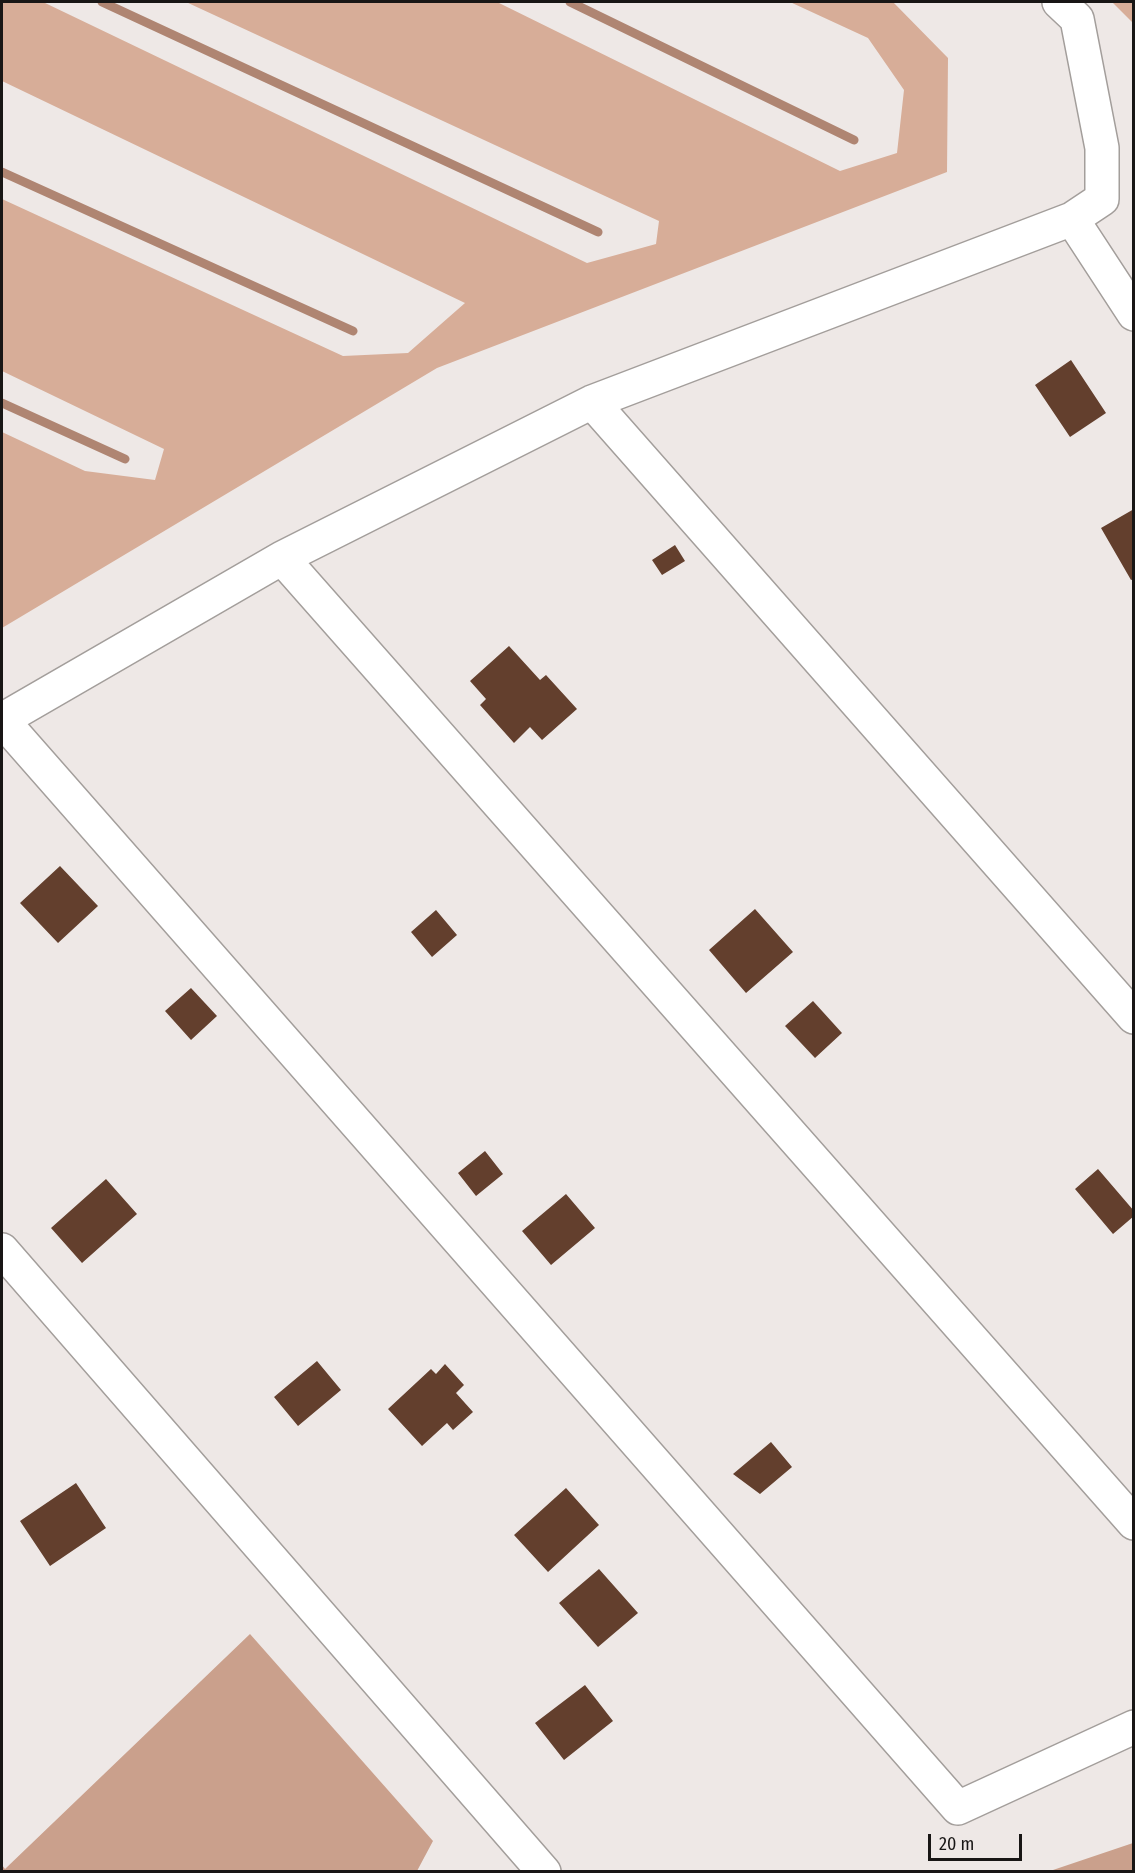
<!DOCTYPE html>
<html>
<head>
<meta charset="utf-8">
<style>
  body { margin:0 }
  #map { position:relative; width:1135px; height:1873px; overflow:hidden; background:#eee8e6; font-family:"Fira Sans Condensed",sans-serif }
  canvas { display:block }
  .frame { position:absolute; inset:0; border:3px solid #181615; pointer-events:none }
  .scale { position:absolute; left:928px; top:1834px; width:94px; height:27px; box-sizing:border-box; border:3px solid #181615; border-top:0; padding-left:8px; font-size:18px; line-height:21px; white-space:nowrap; color:#181615; -webkit-text-stroke:4px #eee8e6; paint-order:stroke }
</style>
</head>
<body>
<div id="map">
<canvas width="1135" height="1873"></canvas>
<div class="frame"></div>
<div class="scale">20 m</div>
</div>
<script>
const ctx = document.querySelector('canvas').getContext('2d');
ctx.lineJoin = 'round';
function fill(path, color) {
  ctx.fillStyle = color;
  ctx.fill(path, 'evenodd');
}
function toPath(rows) {
  const path = new Path2D();
  for (const r of rows) {
    path.moveTo(r[0], r[1]);
    for (let i = 2; i < r.length; i += 2) path.lineTo(r[i], r[i + 1]);
  }
  return path;
}
function stroke(path, color, width, dash) {
  ctx.strokeStyle = color;
  ctx.lineWidth = width;
  ctx.lineCap = dash ? 'butt' : 'round';
  ctx.setLineDash(dash || []);
  ctx.stroke(path);
}
const green = toPath([
  [2,2,43,2,587,263,656,244,659,221,186,2,497,2,840,171,897,153,904,90,868,38,790,2,893,2,948,58,947,172,437,368,2,628,2,432,85,471,155,480,164,449,2,371,2,199,343,356,408,353,465,303,2,81],
  [1112,2,1133,2,1133,23]
]);
const forest = toPath([
  [250,1634,433,1841,417,1871,2,1871,2,1865,5,1869],
  [1133,1843,1133,1871,1050,1871]
]);
const stream = toPath([
  [102,2,598,232],
  [570,2,854,140],
  [2,172,353,331],
  [2,403,125,459]
]);
const building = toPath([
  [1071,360,1106,413,1070,437,1035,385],
  [1134,509,1134,579,1131,580,1101,528],
  [675,545,685,561,662,575,652,560],
  [509,646,540,680,546,675,577,709,542,740,530,727,514,743,480,705,486,699,470,681],
  [60,866,98,906,58,943,20,903],
  [755,909,793,952,746,993,709,950],
  [436,910,457,935,432,957,411,932],
  [191,988,217,1016,191,1040,165,1011],
  [813,1001,842,1033,815,1058,785,1026],
  [485,1151,503,1174,476,1196,458,1173],
  [1098,1169,1134,1211,1134,1216,1113,1234,1075,1189],
  [106,1179,137,1214,82,1263,51,1228],
  [566,1194,595,1228,551,1265,522,1231],
  [317,1361,341,1390,298,1426,274,1397],
  [445,1364,464,1385,456,1393,473,1412,453,1430,447,1423,422,1446,388,1409,431,1369,436,1374],
  [771,1442,792,1467,760,1494,733,1474],
  [76,1483,106,1528,50,1566,20,1521],
  [566,1488,599,1525,548,1572,514,1535],
  [599,1569,638,1613,598,1647,559,1603],
  [585,1685,613,1721,564,1760,535,1723]
]);
const street = toPath([
  [1072,219,1134,314],
  [592,402,1134,1017],
  [282,558,1134,1523],
  [2,720,958,1808,1134,1727],
  [2,720,282,558,592,402,1072,219,1102,199,1102,148,1077,19,1059,2],
  [2,1250,544,1872]
]);
fill(green, '#d7ad98');
fill(forest, '#caa08c');
stroke(stream, '#af8572', 9);
fill(building, '#633f2d');
stroke(street, '#a39e9b', 36);
stroke(street, '#fff', 33);
</script>
</body>
</html>
